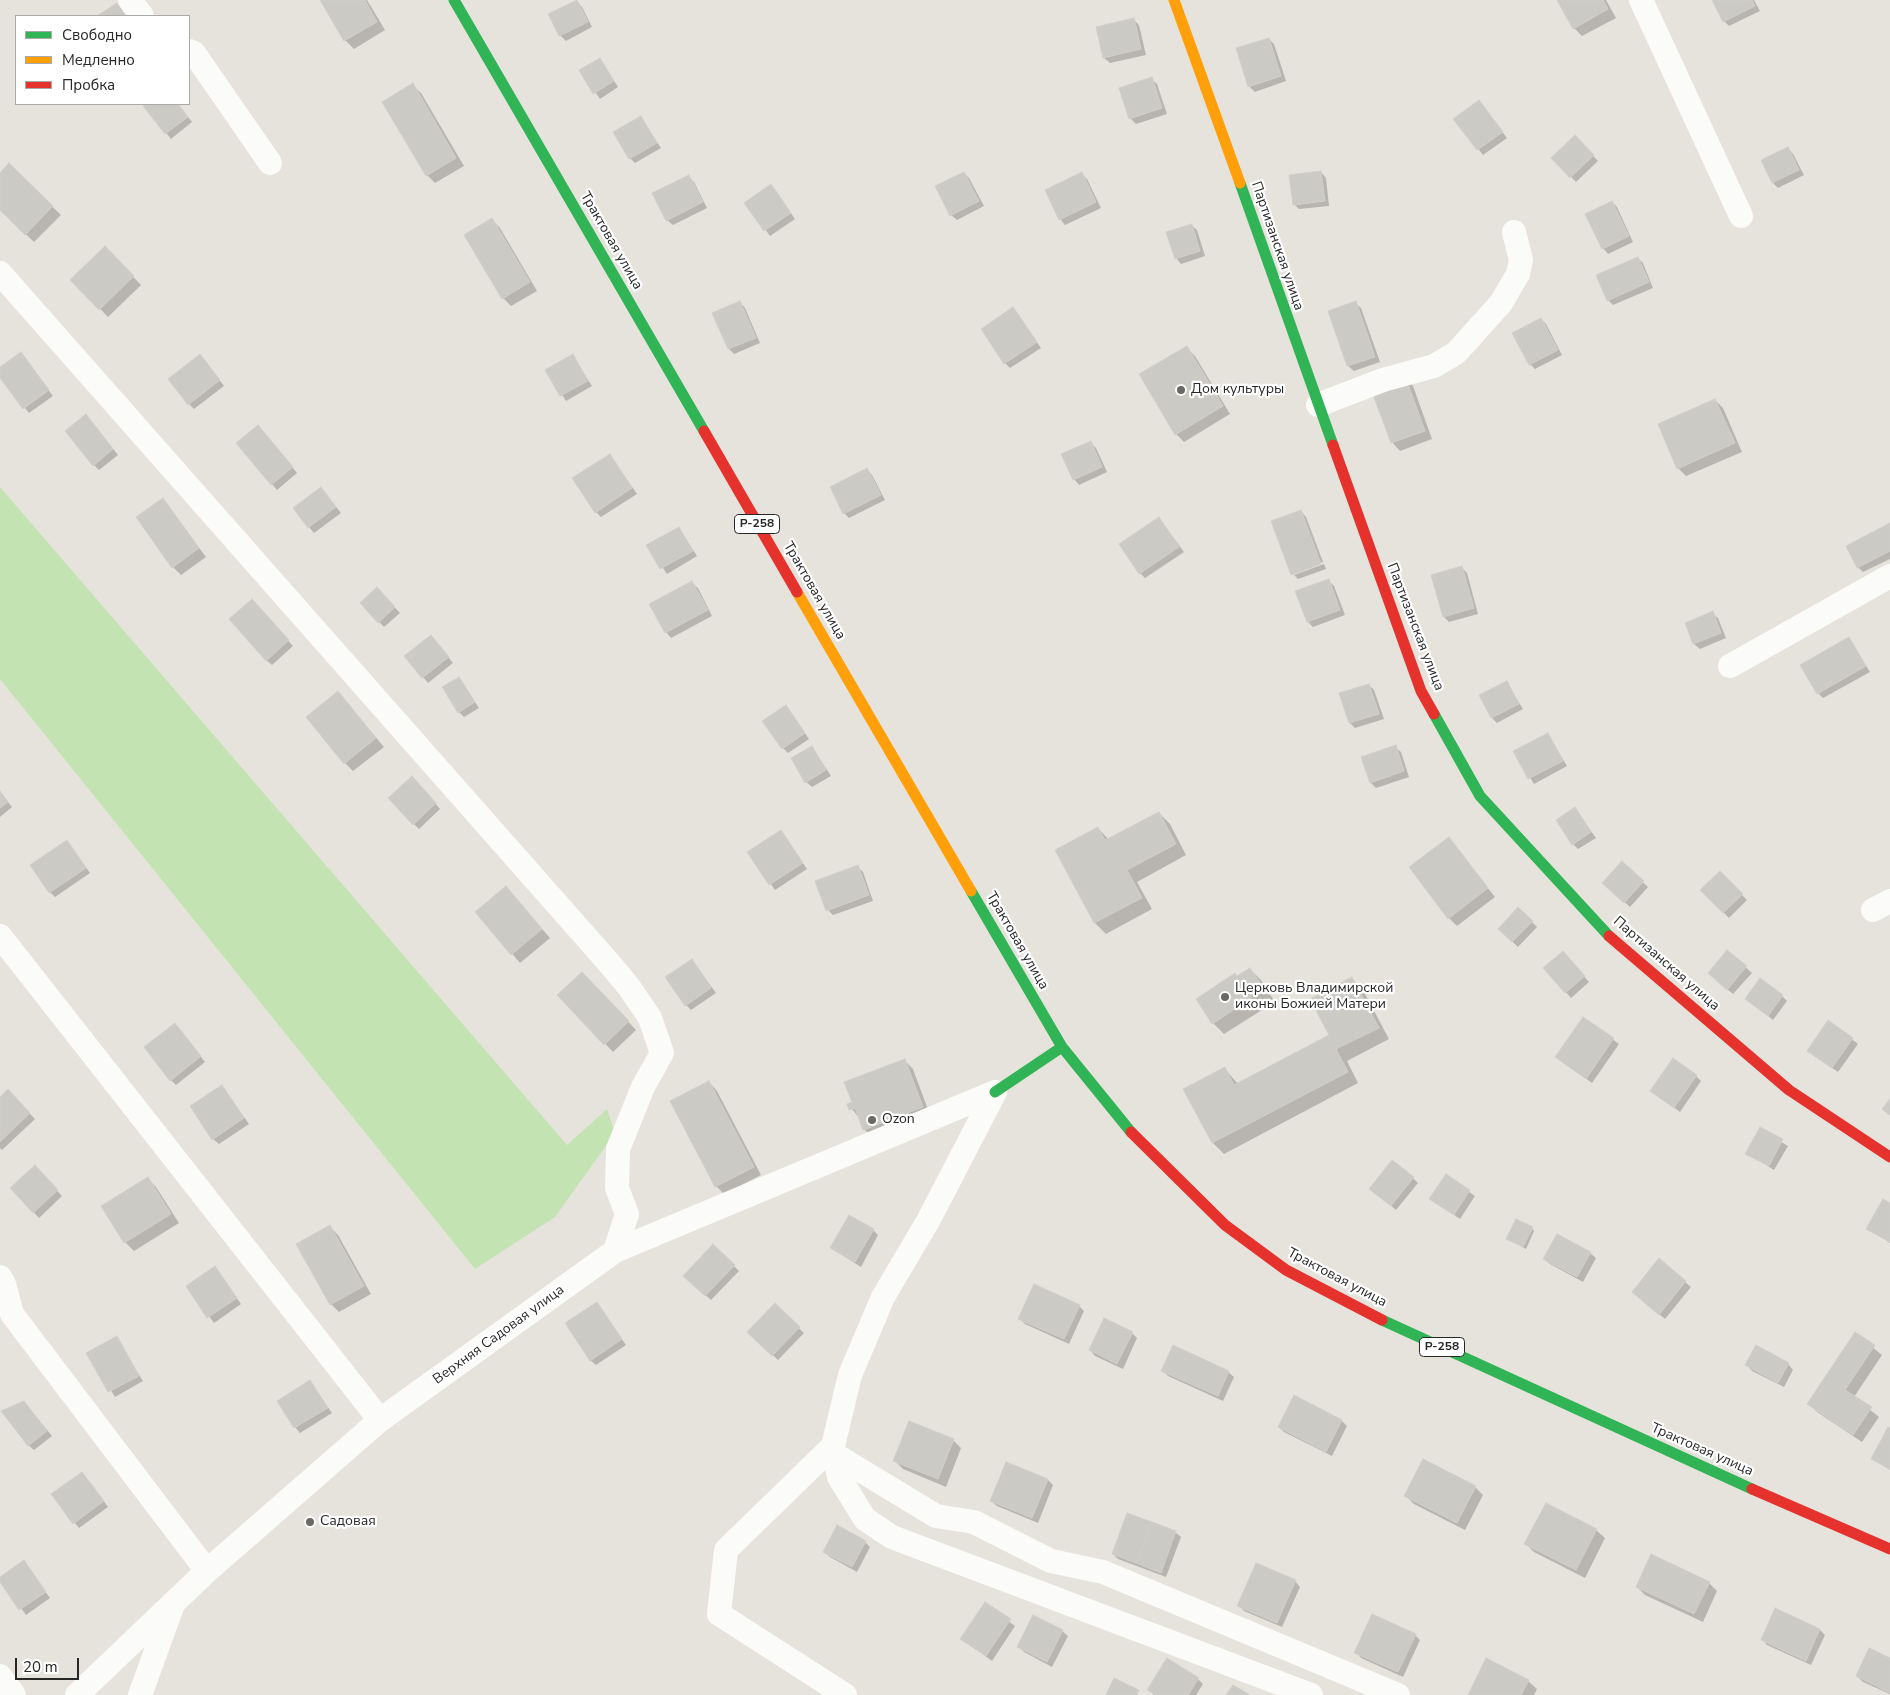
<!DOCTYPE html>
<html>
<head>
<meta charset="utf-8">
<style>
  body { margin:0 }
  #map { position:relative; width:1890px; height:1695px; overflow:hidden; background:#e6e3dc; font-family:"Nunito Sans",sans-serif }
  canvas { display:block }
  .legend { position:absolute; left:15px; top:15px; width:175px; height:90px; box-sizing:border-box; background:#fff; border:1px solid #a9a9a9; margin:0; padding:6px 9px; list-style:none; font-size:15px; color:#272727 }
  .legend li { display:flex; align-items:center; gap:10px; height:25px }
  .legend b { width:25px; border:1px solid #a9a9a9 }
  .scale { position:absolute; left:15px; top:1658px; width:64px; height:22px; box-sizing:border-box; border:2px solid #272727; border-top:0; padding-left:6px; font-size:15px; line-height:18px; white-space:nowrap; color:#272727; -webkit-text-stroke:4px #fff; paint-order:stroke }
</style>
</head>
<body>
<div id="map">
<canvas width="1890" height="1695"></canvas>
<ul class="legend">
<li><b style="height:6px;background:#30b455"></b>Свободно</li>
<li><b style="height:6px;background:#ff9f0a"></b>Медленно</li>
<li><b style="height:6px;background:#e5322d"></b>Пробка</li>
</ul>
<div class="scale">20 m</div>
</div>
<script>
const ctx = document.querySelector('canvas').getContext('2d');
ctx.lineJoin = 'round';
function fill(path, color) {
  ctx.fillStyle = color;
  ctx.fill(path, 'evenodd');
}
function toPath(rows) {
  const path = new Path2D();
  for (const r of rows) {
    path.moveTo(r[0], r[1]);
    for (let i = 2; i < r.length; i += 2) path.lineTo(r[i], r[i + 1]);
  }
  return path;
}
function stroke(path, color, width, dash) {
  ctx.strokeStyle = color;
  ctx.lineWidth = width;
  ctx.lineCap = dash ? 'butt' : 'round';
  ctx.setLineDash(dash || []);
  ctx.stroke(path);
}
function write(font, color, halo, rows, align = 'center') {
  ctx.font = font + ' "Nunito Sans",sans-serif';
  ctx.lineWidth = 4.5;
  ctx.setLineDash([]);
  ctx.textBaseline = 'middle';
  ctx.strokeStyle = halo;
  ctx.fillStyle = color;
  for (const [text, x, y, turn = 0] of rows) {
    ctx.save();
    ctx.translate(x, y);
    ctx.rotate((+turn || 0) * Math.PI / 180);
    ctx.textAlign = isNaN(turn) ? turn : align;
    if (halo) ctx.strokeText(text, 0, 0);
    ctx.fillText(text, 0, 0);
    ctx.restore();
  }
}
const green = toPath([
  [0,487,567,1145,607,1109,615,1133,555,1217,475,1269,0,679]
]);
const shadow = toPath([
  [322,0,367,0,385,30,354,49,345,40],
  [1559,0,1606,0,1616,18,1582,36,1574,28],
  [1713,0,1754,0,1760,11,1729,26,1724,21],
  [576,1,582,7,592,27,566,41,560,35,550,15],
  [1134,20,1139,25,1146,55,1110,63,1104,58],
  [1269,39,1274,44,1286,81,1255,92,1249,86],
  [600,59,618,87,600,99,581,71],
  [1151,79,1157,84,1167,114,1136,124,1131,119,1121,89],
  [412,85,421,93,464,166,435,183,427,175],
  [1479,101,1507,138,1483,155,1455,119],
  [148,104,178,104,192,122,171,139,145,106],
  [640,117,661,148,635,163,630,158],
  [1575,137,1598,161,1576,182,1553,158],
  [1788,148,1793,154,1804,175,1778,188,1773,183,1762,161],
  [9,165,61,215,34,242,0,209,0,174],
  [1321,172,1326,178,1329,206,1299,209,1294,204],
  [964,173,969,178,984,206,957,220,951,215],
  [1081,174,1087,179,1101,208,1065,225,1060,219],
  [688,177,694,182,707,208,673,225,667,220],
  [776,191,795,219,770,236,746,203],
  [1612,202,1617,207,1633,242,1608,254,1603,248],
  [492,220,500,228,537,291,511,306,503,298],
  [1191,225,1197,230,1205,256,1181,264,1176,258],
  [105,248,141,285,108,317,72,280],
  [1638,258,1643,263,1653,288,1613,305,1608,300],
  [740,302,745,308,760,343,734,354,729,349],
  [1355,303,1361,308,1380,362,1354,371,1348,366,1330,312],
  [1018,314,1041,348,1010,368,1005,363],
  [1541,319,1546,324,1562,355,1535,369,1530,364],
  [1186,347,1195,356,1230,414,1184,442,1176,434],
  [21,354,53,396,29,413,0,376,0,369],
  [572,355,592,386,566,401,546,370],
  [205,361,224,386,194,409,189,404],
  [1405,378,1413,386,1432,439,1400,451,1392,442],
  [1715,400,1723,408,1742,452,1686,476,1678,468],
  [91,421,118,455,99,470,94,465],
  [263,432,297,473,277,490,238,444],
  [1091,443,1096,448,1107,472,1079,485,1074,479],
  [610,455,637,494,601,517,596,512],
  [867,469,872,475,885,500,849,518,844,513],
  [321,488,341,513,314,533,309,527],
  [163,500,206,557,181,575,173,567],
  [1301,511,1306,517,1323,562,1294,573,1294,575,1293,574],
  [1159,518,1184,552,1145,578,1140,573],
  [1890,525,1890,559,1863,572,1858,567],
  [679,528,697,556,667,574,648,546],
  [1324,564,1326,569,1298,579,1294,575],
  [1462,568,1467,573,1478,614,1449,622,1444,617],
  [1329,581,1334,586,1345,615,1313,627,1308,622],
  [692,583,698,588,712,616,671,638,666,632],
  [377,588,400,613,384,627,361,603],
  [257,606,293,646,272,665,266,660],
  [1712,613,1718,618,1726,638,1700,649,1694,644,1686,623],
  [1849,639,1870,672,1823,698,1818,693],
  [436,642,453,663,428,683,406,656],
  [459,678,479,708,464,717,459,712],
  [1506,682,1523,709,1497,723,1492,718],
  [1369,685,1374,690,1384,719,1355,728,1350,723,1341,694],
  [338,693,384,747,353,771,345,763],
  [786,706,809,739,788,753,783,748],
  [1548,734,1567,766,1534,784,1515,752],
  [812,747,831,776,812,787,806,782],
  [1395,747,1401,752,1409,777,1376,788,1371,783,1363,758],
  [417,783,440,809,419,829,414,824],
  [0,792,12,807,0,817],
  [1575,809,1596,838,1578,849,1573,844],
  [1159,813,1170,824,1186,855,1137,882,1152,909,1106,934,1095,923,1056,850,1098,828,1109,840],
  [781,831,807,869,775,890,749,852],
  [1449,839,1495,897,1457,926,1449,918],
  [67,841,90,873,55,897,50,892],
  [1622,863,1648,887,1630,907,1609,888],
  [857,866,863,872,873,901,833,915,828,910],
  [1720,873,1747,900,1729,918,1702,890],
  [506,888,550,938,520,963,477,912],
  [1519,909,1537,927,1518,947,1499,929],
  [1727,951,1752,973,1733,994,1714,978],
  [1568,958,1589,982,1571,998,1545,968],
  [692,960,716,993,691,1010,686,1005],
  [1250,969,1261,980,1273,999,1260,1007,1262,1010,1224,1034,1213,1023,1238,977],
  [582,973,636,1030,613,1052,559,995],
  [1352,979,1363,990,1389,1039,1347,1061,1358,1083,1224,1154,1213,1143,1225,1069,1238,1084,1330,1036],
  [1782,996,1787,1001,1773,1020,1746,999],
  [1583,1018,1619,1044,1592,1083,1557,1057],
  [1829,1022,1858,1044,1838,1072,1814,1056],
  [180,1030,205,1062,176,1085,171,1080],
  [904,1060,913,1069,930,1115,872,1137,864,1129,859,1118,849,1105],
  [1696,1076,1701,1081,1680,1112,1652,1091],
  [709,1082,717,1091,761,1175,724,1194,716,1186],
  [222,1086,249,1124,219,1144,213,1139],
  [8,1091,35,1119,2,1150,0,1148,0,1098],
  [1760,1129,1788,1146,1774,1170,1747,1153],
  [40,1172,62,1196,39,1218,11,1188],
  [1446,1176,1475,1196,1460,1219,1431,1199],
  [1413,1178,1418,1183,1396,1210,1371,1189],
  [148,1179,156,1187,179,1223,134,1251,125,1242,103,1207],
  [1890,1205,1890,1243,1868,1228],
  [330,1227,338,1235,371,1294,339,1312,331,1304],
  [1532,1228,1534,1231,1526,1249,1508,1239],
  [873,1230,878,1235,861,1267,831,1248],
  [713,1246,739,1271,711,1300,685,1276],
  [1590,1253,1596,1258,1583,1282,1550,1264,1544,1259],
  [1659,1260,1691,1287,1665,1319,1638,1297],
  [215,1268,241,1304,214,1323,188,1287],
  [597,1304,626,1345,596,1365,590,1360],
  [775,1305,804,1333,778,1360,749,1332],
  [1079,1306,1084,1311,1069,1344,1025,1324,1020,1319],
  [1132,1333,1137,1338,1123,1369,1095,1356,1090,1350],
  [1856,1334,1882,1355,1854,1397,1879,1417,1862,1442,1817,1412,1809,1404],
  [116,1338,143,1381,115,1397,88,1353],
  [1788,1364,1793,1370,1784,1387,1752,1371,1747,1365],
  [1163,1371,1228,1372,1234,1377,1223,1401,1168,1376],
  [310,1381,332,1413,300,1433,295,1427],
  [1294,1397,1342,1421,1347,1426,1332,1456,1284,1432,1279,1427],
  [24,1402,52,1436,34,1450,28,1445],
  [1890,1429,1890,1470,1873,1459],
  [953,1440,961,1448,946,1487,903,1469,895,1461],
  [1007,1463,1048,1480,1053,1485,1038,1523,997,1506,991,1501],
  [87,1479,108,1507,79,1528,53,1495],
  [1475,1487,1483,1495,1465,1530,1414,1504,1406,1496],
  [1596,1530,1605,1538,1585,1578,1534,1552,1526,1544],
  [1175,1532,1181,1537,1166,1577,1118,1559,1113,1554],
  [865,1542,870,1547,857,1572,830,1557,824,1552],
  [24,1562,50,1598,26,1615,0,1580],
  [1295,1581,1300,1587,1282,1627,1244,1611,1239,1605],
  [1709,1583,1717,1591,1703,1622,1645,1595,1637,1587],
  [985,1604,1015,1626,992,1661,962,1639],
  [1820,1630,1825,1635,1811,1665,1767,1645,1762,1639],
  [1062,1631,1068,1636,1052,1667,1024,1652,1019,1647],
  [1415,1635,1420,1640,1403,1677,1361,1658,1356,1652],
  [1890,1659,1890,1694,1863,1682,1857,1676],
  [1198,1679,1203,1684,1196,1695,1154,1695,1149,1689],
  [1528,1681,1537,1689,1534,1695,1469,1695]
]);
const building = toPath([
  [320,0,365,0,377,22,344,41,320,0],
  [577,0,588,22,559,36,548,14,577,0],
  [1557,0,1603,0,1608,9,1573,29,1557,0],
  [1712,0,1752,0,1755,6,1723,22,1712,0],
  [117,3,126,16,97,16,117,3],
  [1134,18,1141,49,1103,58,1096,27,1134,18],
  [1269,38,1281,76,1248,87,1236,48,1269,38],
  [600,58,614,81,593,94,579,70,600,58],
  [1152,77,1162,108,1129,119,1119,88,1152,77],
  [413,83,456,158,426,176,382,102,413,83],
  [1479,100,1503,132,1477,150,1453,119,1479,100],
  [146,104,178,104,188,117,165,134,143,106,146,104],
  [641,116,657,143,629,159,613,132,641,116],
  [1575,135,1594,155,1570,178,1551,158,1575,135],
  [1788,147,1799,170,1772,183,1761,160,1788,147],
  [9,163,53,206,25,235,0,210,0,173,9,163],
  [1321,171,1325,201,1293,205,1289,175,1321,171],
  [964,172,979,201,950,216,935,186,964,172],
  [1082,172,1096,202,1059,220,1045,190,1082,172],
  [689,175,703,202,666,221,652,193,689,175],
  [771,184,791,213,764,231,744,203,771,184],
  [1612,201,1629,236,1602,249,1585,214,1612,201],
  [492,218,530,282,502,299,464,235,492,218],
  [1192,224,1200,251,1175,259,1166,232,1192,224],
  [105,246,134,276,99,310,70,280,105,246],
  [1638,257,1649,282,1607,301,1596,275,1638,257],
  [740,301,756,338,728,349,712,313,740,301],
  [1356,301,1375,357,1347,366,1328,311,1356,301],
  [1013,307,1037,342,1004,364,981,329,1013,307],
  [1541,318,1558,350,1529,365,1512,333,1541,318],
  [1187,346,1223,406,1175,435,1139,374,1187,346],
  [21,352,49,390,23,409,0,378,0,367,21,352],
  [200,354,220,380,188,405,168,379,200,354],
  [573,354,588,381,560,396,545,370,573,354],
  [1405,376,1425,431,1391,443,1371,389,1405,376],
  [1715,399,1735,443,1677,469,1658,424,1715,399],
  [86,414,113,449,93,466,65,431,86,414],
  [258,425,293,467,271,485,236,443,258,425],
  [1091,441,1102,467,1073,480,1061,454,1091,441],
  [610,454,632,488,595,513,572,478,610,454],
  [867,468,881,495,843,514,830,487,867,468],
  [321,487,336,507,308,528,293,508,321,487],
  [163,498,199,548,172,568,136,517,163,498],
  [1301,510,1321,564,1291,575,1271,521,1301,510],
  [1159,517,1179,547,1139,574,1119,544,1159,517],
  [1890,523,1890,551,1857,568,1846,546,1890,523],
  [679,527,693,551,660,569,646,545,679,527],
  [1462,566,1474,608,1443,617,1431,575,1462,566],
  [1329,579,1340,610,1307,622,1295,591,1329,579],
  [692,581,708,610,665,633,649,604,692,581],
  [377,587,395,607,378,623,360,603,377,587],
  [252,599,289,640,266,661,229,619,252,599],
  [1713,611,1721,633,1693,644,1685,623,1713,611],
  [431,635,449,657,422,678,404,656,431,635],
  [1849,637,1866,666,1817,694,1800,665,1849,637],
  [459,677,475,702,458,713,442,687,459,677],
  [1507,681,1519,704,1491,718,1479,695,1507,681],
  [1369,684,1379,714,1349,723,1339,693,1369,684],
  [338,691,376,738,344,764,306,717,338,691],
  [786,705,805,733,782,749,762,721,786,705],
  [1548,733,1563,761,1528,779,1513,751,1548,733],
  [1396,745,1404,771,1370,783,1361,757,1396,745],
  [812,746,826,770,805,783,791,758,812,746],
  [412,776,436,803,413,825,388,798,412,776],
  [0,791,8,802,0,808,0,791],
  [1575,807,1591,832,1572,845,1556,820,1575,807],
  [1159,812,1176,844,1127,870,1142,898,1094,923,1055,850,1098,827,1105,840,1159,812],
  [781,830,803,863,769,885,747,852,781,830],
  [1449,837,1488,888,1448,919,1409,867,1449,837],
  [67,840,86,868,49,893,30,865,67,840],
  [1622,861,1644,881,1624,903,1602,883,1622,861],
  [858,865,869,895,826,911,815,881,858,865],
  [1720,871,1743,894,1723,913,1700,890,1720,871],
  [506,886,542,929,511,955,475,912,506,886],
  [1518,907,1533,921,1512,942,1498,929,1518,907],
  [1727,950,1747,966,1727,990,1708,973,1727,950],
  [1563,951,1585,976,1565,993,1543,968,1563,951],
  [692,959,711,988,685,1006,665,977,692,959],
  [1250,968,1263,987,1250,995,1252,998,1212,1024,1196,999,1235,973,1237,976,1250,968],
  [582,972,629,1021,604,1045,557,995,582,972],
  [1352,977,1379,1028,1336,1049,1348,1072,1212,1143,1183,1089,1225,1067,1234,1085,1329,1035,1310,999,1352,977],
  [1760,978,1783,995,1768,1016,1745,999,1760,978],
  [1583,1017,1614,1038,1586,1079,1555,1057,1583,1017],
  [1828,1020,1853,1038,1832,1068,1807,1051,1828,1020],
  [175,1023,201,1056,170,1081,144,1047,175,1023],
  [1673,1058,1697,1075,1674,1108,1650,1091,1673,1058],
  [905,1059,923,1107,863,1130,855,1108,849,1110,847,1104,852,1102,844,1082,905,1059],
  [709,1081,754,1167,715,1187,670,1101,709,1081],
  [222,1085,244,1118,212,1140,190,1106,222,1085],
  [8,1089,30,1113,0,1142,0,1097,8,1089],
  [1890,1099,1890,1115,1882,1109,1890,1099],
  [1760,1127,1783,1139,1769,1166,1745,1154,1760,1127],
  [1392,1160,1414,1177,1391,1206,1369,1189,1392,1160],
  [35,1165,58,1190,33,1213,10,1188,35,1165],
  [1446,1174,1470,1190,1454,1215,1429,1199,1446,1174],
  [148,1177,171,1214,124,1243,101,1206,148,1177],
  [1883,1199,1890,1203,1890,1242,1866,1229,1883,1199],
  [849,1215,874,1229,855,1262,830,1248,849,1215],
  [1516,1219,1533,1227,1523,1247,1506,1239,1516,1219],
  [330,1225,364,1286,330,1305,296,1244,330,1225],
  [1557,1234,1591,1252,1577,1277,1543,1259,1557,1234],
  [713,1244,735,1265,705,1296,683,1276,713,1244],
  [1659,1258,1686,1281,1659,1315,1632,1292,1659,1258],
  [215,1266,237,1298,207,1318,186,1286,215,1266],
  [1034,1284,1080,1305,1064,1339,1018,1319,1034,1284],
  [597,1302,622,1339,590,1361,565,1323,597,1302],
  [775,1303,800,1327,772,1356,747,1332,775,1303],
  [1104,1318,1133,1332,1117,1364,1089,1350,1104,1318],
  [1855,1332,1875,1345,1845,1390,1872,1407,1853,1435,1807,1404,1855,1332],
  [117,1336,139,1376,108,1392,86,1353,117,1336],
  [1173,1345,1229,1371,1218,1396,1161,1371,1173,1345],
  [1756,1345,1789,1363,1778,1383,1745,1365,1756,1345],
  [310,1380,328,1408,294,1428,277,1401,310,1380],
  [1294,1395,1342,1420,1326,1452,1278,1427,1294,1395],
  [24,1401,47,1431,28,1446,1,1411,24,1401],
  [909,1421,954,1439,938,1479,893,1461,909,1421],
  [1888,1427,1890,1428,1890,1469,1871,1459,1888,1427],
  [1423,1459,1476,1486,1457,1523,1404,1496,1423,1459],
  [1006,1462,1048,1479,1032,1518,990,1501,1006,1462],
  [82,1472,104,1501,73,1524,51,1494,82,1472],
  [1546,1503,1597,1529,1576,1570,1524,1544,1546,1503],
  [1127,1513,1152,1522,1136,1563,1112,1554,1127,1513],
  [1152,1522,1176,1531,1161,1573,1136,1563,1152,1522],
  [837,1525,866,1541,852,1567,823,1552,837,1525],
  [1651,1554,1710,1582,1694,1614,1636,1587,1651,1554],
  [24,1560,46,1592,19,1610,0,1582,0,1577,24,1560],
  [1256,1563,1296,1580,1277,1623,1237,1606,1256,1563],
  [985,1602,1011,1619,986,1656,960,1639,985,1602],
  [1775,1608,1820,1629,1806,1661,1761,1640,1775,1608],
  [1372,1614,1416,1634,1398,1672,1354,1653,1372,1614],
  [1033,1615,1063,1630,1047,1662,1017,1647,1033,1615],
  [1869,1648,1890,1658,1890,1693,1856,1676,1869,1648],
  [1167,1658,1199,1678,1188,1695,1156,1695,1147,1690,1167,1658],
  [1486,1658,1529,1680,1521,1695,1468,1695,1486,1658],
  [1114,1678,1139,1690,1137,1695,1106,1695,1114,1678],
  [1233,1685,1250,1695,1226,1695,1233,1685]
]);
const street = toPath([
  [130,0,142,16],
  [1641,0,1741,216],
  [189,51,194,53,270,163],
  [0,273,609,963,629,987,650,1018,662,1053,643,1087,618,1149,617,1188,627,1214,615,1251],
  [1318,405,1383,380,1434,366,1456,353,1501,303,1518,274,1521,260,1514,232],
  [1730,666,1890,576],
  [1873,910,1890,901],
  [0,936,380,1420],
  [0,1277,4,1284,12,1314,207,1571],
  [833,1446,839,1477,865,1519,892,1537,1311,1695],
  [837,1456,936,1516,974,1522,1051,1561,1103,1572,1398,1695],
  [0,1676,14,1695],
  [77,1695,207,1571,380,1420,615,1251,995,1092],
  [140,1695,172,1607],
  [845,1695,719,1614,726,1550,833,1446,850,1375,883,1297,928,1221,995,1092]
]);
const fast = toPath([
  [454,0,704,431],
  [1240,183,1333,445],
  [1434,714,1480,796,1609,936],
  [971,891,1062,1047,1131,1132],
  [995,1092,1062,1047],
  [1382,1320,1752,1489]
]);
const slow = toPath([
  [1174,0,1240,183],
  [797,592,971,891]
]);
const jam = toPath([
  [704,431,797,592],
  [1333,445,1421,691,1434,714],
  [1609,936,1789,1090,1890,1157],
  [1131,1132,1225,1225,1286,1270,1382,1320],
  [1752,1489,1890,1549]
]);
const markers = [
  [1181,390,5,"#6a6966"],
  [1225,997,5,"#6a6966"],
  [872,1120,5,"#6a6966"],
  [310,1522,5,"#6a6966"]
];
const shields = [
  [757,524,45],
  [1442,1347,45]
];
const shieldNames = [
  ["Р-258",757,524],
  ["Р-258",1442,1347]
];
const streetNames = [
  ["Трактовая улица",611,241,60],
  ["Партизанская улица",1277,246,71],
  ["Трактовая улица",814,591,60],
  ["Партизанская улица",1415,627,69],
  ["Трактовая улица",1017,941,60],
  ["Партизанская улица",1666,964,41],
  ["Трактовая улица",1337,1278,28],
  ["Верхняя Садовая улица",499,1335,-36],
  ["Трактовая улица",1702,1450,24]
];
const poiNames = [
  ["Дом культуры",1191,390],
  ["Церковь Владимирской",1235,989],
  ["иконы Божией Матери",1235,1005],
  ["Ozon",882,1120],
  ["Садовая",320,1522]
];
fill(green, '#c3e4b2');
fill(shadow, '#0003');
fill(building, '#cccac5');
stroke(building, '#d1cec8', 1);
stroke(street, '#fbfbfa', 24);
stroke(fast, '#30b455', 11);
stroke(slow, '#ff9f0a', 11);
stroke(jam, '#e5322d', 11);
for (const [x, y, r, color] of markers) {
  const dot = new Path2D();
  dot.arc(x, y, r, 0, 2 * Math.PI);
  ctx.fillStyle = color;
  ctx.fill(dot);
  stroke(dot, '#fff', 2);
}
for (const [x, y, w] of shields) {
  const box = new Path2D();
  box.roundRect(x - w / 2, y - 9.5, w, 19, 4);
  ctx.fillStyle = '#fff';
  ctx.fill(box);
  stroke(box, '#272727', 1);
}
write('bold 12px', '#272727', null, shieldNames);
write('14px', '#272727', '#fff', streetNames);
write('14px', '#272727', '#fff', poiNames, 'left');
</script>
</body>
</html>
